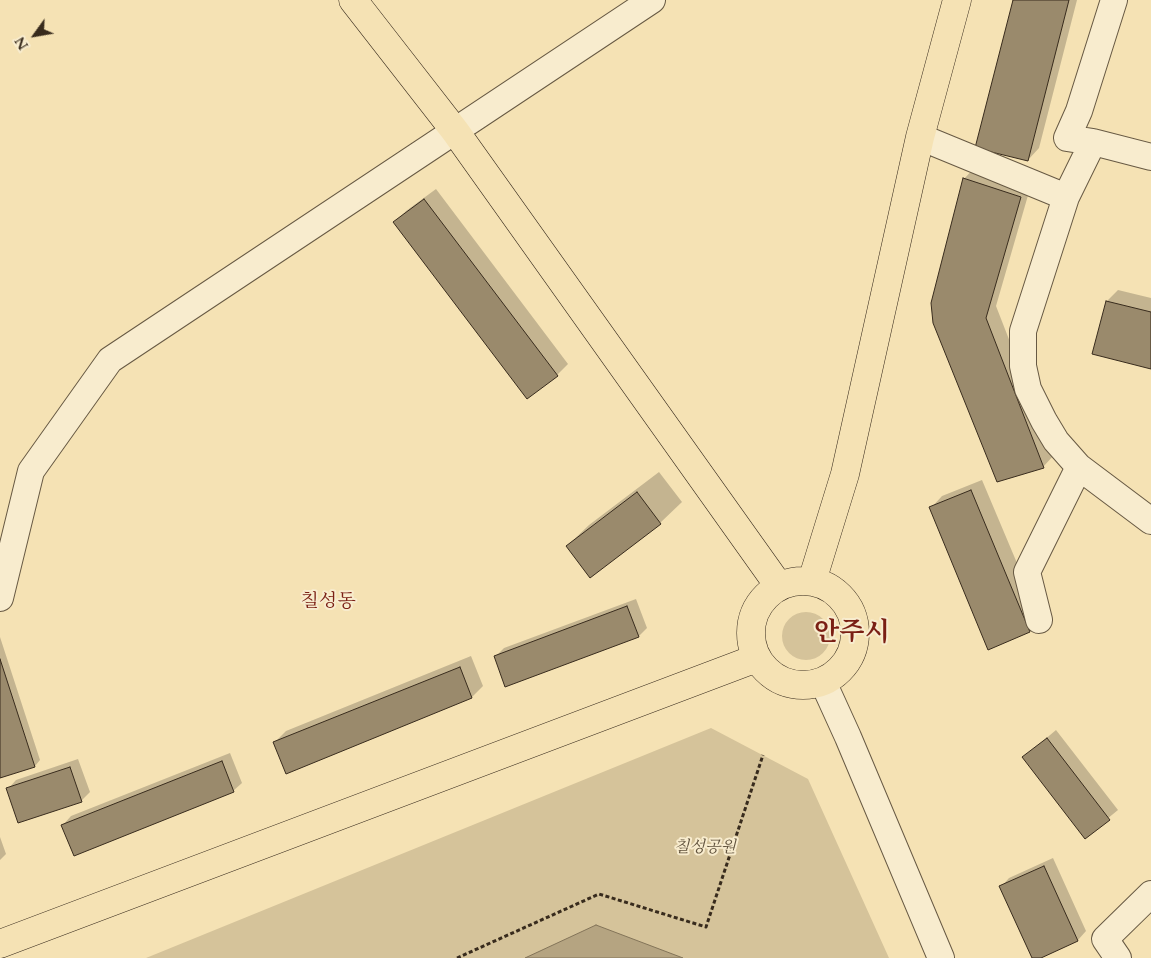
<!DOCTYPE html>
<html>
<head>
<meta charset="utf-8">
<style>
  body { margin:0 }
  #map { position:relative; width:1151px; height:958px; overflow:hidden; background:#f5e2b4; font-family:Cardo,serif }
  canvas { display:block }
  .north { position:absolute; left:10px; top:10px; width:50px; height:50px; -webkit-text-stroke:4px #f8ecce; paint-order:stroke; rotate:238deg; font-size:14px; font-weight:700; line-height:20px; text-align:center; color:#382b1d }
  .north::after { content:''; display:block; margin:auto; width:18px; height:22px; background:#382b1d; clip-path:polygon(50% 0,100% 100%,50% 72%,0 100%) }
</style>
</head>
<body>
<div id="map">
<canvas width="1151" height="958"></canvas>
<div class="north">N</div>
</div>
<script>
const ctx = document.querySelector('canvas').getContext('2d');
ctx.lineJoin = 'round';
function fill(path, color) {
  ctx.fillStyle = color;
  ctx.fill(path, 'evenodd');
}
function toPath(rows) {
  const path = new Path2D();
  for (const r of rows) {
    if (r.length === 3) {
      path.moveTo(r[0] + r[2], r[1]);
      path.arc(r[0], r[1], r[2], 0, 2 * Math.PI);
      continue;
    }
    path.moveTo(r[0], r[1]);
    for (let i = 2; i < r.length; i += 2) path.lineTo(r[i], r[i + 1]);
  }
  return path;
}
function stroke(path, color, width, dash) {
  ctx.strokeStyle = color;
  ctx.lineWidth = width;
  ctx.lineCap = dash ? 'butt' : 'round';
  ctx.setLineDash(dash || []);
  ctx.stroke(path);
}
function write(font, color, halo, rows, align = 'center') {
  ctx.font = font + ' Cardo,"Noto Serif KR",serif';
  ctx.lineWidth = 4;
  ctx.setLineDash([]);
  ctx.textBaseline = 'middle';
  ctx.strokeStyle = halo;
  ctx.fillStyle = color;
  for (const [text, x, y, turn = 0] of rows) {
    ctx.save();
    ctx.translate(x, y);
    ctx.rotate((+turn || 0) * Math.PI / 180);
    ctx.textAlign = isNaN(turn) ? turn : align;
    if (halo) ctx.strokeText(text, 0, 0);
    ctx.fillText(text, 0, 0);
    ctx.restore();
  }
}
const green = toPath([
  [806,636,24],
  [711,728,808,779,889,958,146,958]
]);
const water = toPath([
  [596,925,683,958,525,958,596,925]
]);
const shadow = toPath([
  [1014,0,1077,0,1039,148,1028,160],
  [975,167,1031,185,996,306,1054,455,1043,467,998,481,964,179],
  [436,189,568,364,557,375,395,222,406,211],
  [1118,290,1151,298,1151,368,1094,353,1107,301],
  [659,472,682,502,660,523,590,576,567,546,589,525],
  [982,480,1041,620,1029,631,931,508,942,496],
  [636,599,647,628,639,636,495,657,504,648],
  [0,637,40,760,35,766,0,777],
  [471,656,483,686,472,697,275,742,286,731],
  [1056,730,1118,810,1085,837,1024,757],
  [230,753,242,783,233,791,63,825,71,816],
  [78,759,90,792,81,801,8,789,16,780],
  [0,837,6,854,0,860],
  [1053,858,1086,931,1078,940,1038,958,1033,958,1001,887,1009,878]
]);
const building = toPath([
  [1013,0,1069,0,1028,161,975,148,1013,0],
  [963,178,1021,197,986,318,1044,468,997,482,933,323,931,303,963,178],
  [424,199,558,376,527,399,393,222,424,199],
  [1106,301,1151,312,1151,369,1092,354,1106,301],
  [971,490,1030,632,988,650,929,507,971,490],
  [637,492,661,524,590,578,566,546,637,492],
  [627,606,639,637,505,687,494,656,627,606],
  [0,659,35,767,0,778,0,659],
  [460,667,472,698,286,774,273,742,460,667],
  [1047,738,1110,820,1085,839,1022,757,1047,738],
  [222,761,234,792,74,856,61,825,222,761],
  [70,767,82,802,18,823,6,788,70,767],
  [1044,866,1078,941,1041,958,1032,958,999,886,1044,866]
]);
const path = toPath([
  [457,958,599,894,706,927,763,755]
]);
const minor = toPath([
  [920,137,1066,197,1093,142,1151,157],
  [1093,142,1067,138,1079,111,1114,0],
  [1066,197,1023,331,1023,366,1028,389,1044,421,1056,441,1079,467,1151,521],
  [0,598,31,471,110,360,652,0],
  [1039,620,1027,572,1079,467],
  [823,682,848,737,941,958],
  [1118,958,1105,939,1151,894]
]);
const major = toPath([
  [353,0,455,131,779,586],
  [803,633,52],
  [812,581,845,474,920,137,957,0],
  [0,944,757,658]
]);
const parkNames = [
  ["칠성공원",705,848]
];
const quarterNames = [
  ["칠성동",328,603]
];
const townNames = [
  ["안주시",852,634]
];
fill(green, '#d5c39a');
fill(water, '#b5a481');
stroke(water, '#837459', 1);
fill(shadow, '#0003');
fill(building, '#9a8a6c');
stroke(building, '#382b1d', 1);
stroke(minor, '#675943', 28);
stroke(major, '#382b1d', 29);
stroke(path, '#382b1d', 3, [4, 2.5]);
stroke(minor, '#f8ecce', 26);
stroke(major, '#f5e2b4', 28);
write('italic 16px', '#5f513c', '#f8ecce', parkNames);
write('19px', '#7a1f14', '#f8ecce', quarterNames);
write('bold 26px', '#7a1f14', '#f8ecce', townNames);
</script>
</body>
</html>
